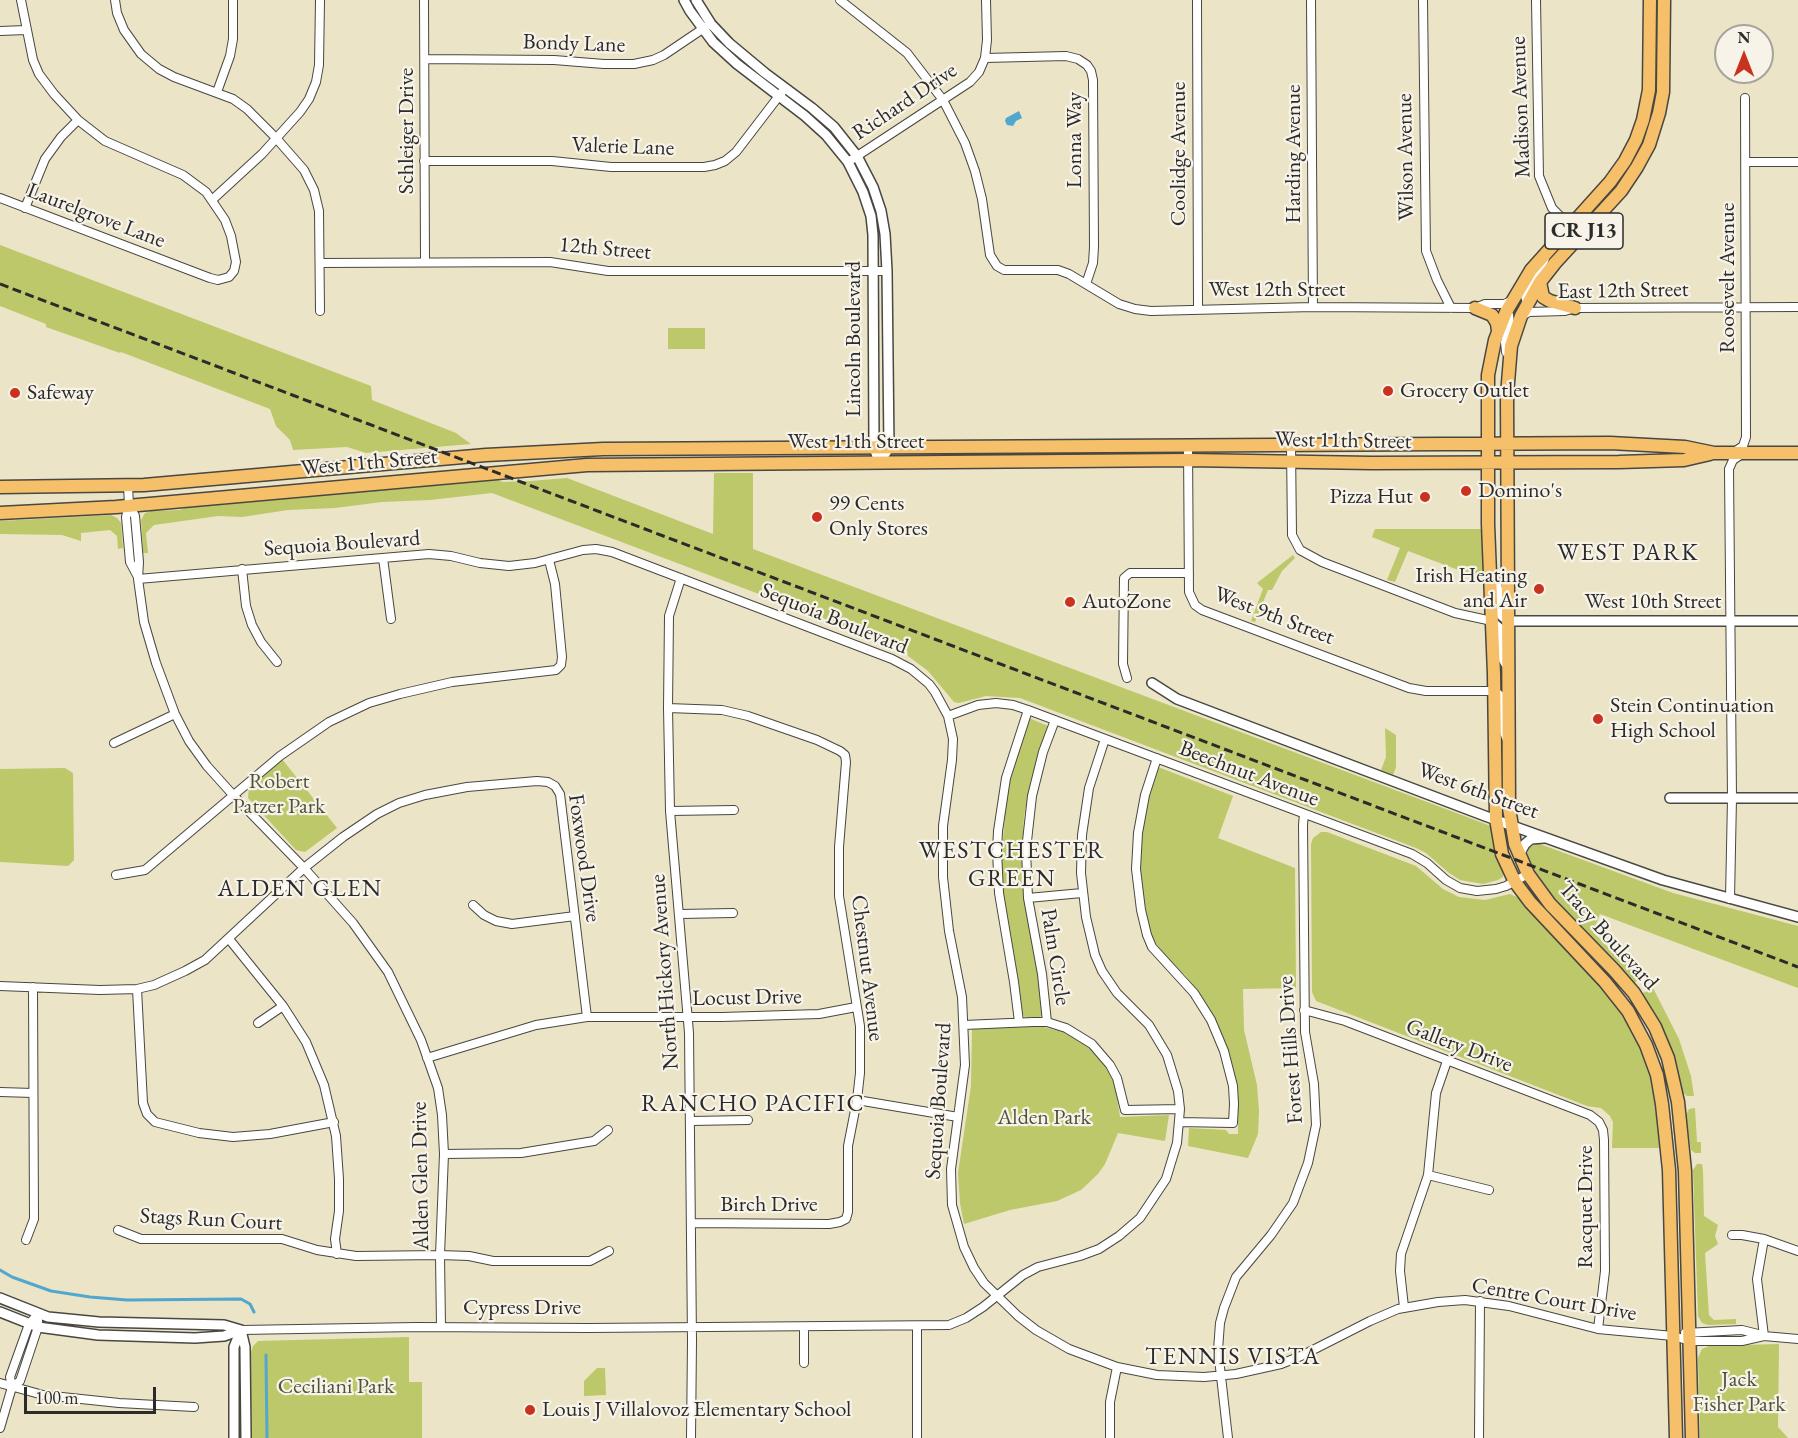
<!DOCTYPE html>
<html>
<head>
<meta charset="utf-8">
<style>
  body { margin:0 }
  #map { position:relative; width:1798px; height:1438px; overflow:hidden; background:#ebe4c6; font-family:"EB Garamond",serif }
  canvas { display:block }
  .north { position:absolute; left:1714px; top:24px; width:60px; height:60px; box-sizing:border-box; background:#f7f3e8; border:2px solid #a5a39c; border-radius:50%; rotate:0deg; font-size:16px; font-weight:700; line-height:24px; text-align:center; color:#2b2b2b }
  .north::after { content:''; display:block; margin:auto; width:21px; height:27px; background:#c8321e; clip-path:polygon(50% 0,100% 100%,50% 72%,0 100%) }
  .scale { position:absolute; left:24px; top:1387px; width:132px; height:27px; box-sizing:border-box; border:3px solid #2b2b2b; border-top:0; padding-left:8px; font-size:18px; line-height:21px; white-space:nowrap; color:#2b2b2b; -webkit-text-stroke:4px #f7f3e8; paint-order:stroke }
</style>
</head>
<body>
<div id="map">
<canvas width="1798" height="1438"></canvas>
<div class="north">N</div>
<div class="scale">100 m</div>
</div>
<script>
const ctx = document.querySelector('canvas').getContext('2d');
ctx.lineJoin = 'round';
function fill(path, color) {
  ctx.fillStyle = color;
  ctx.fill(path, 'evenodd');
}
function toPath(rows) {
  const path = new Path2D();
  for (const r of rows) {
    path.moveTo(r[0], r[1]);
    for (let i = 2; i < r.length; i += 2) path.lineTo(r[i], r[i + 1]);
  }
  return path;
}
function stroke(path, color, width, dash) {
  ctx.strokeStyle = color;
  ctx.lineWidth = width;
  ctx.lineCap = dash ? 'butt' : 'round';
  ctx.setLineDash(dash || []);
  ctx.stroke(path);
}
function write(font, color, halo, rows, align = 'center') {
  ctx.font = font + ' "EB Garamond",serif';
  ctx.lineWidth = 4.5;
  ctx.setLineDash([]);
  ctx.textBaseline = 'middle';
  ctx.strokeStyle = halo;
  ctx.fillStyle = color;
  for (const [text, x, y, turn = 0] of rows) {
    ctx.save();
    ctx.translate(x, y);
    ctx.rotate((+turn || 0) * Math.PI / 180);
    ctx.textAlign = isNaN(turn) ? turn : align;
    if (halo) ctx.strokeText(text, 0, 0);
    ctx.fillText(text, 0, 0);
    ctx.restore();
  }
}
const green = toPath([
  [0,245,371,386,372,400,456,433,471,444,366,453,347,447,293,450,290,440,276,426,270,409,121,352,120,353,46,327,46,324,0,306],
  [668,328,705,328,705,349,668,349],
  [714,473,753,473,753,549,1483,823,1490,826,1503,871,1503,877,1498,880,1483,884,1460,880,1449,873,1426,853,1416,848,1020,698,986,696,959,703,954,702,928,671,908,656,907,650,492,493,430,500,382,502,335,508,288,510,242,517,218,516,154,525,146,533,148,553,143,553,141,520,145,513,151,511,179,510,185,508,497,480,503,482,530,481,567,478,713,534],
  [111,515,117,518,121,523,123,548,118,549,117,536,110,530,81,533,81,541,62,535,0,534,0,521],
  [1375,529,1483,529,1484,577,1477,577,1408,551,1395,582,1387,580,1400,548,1372,537],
  [1293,555,1295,558,1282,571,1272,590,1268,590,1255,622,1251,621,1263,589,1257,583],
  [1029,718,1048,726,1031,780,1024,816,1022,850,1025,905,1038,975,1043,1014,1039,1018,1025,1017,1022,1014,1016,967,1004,908,1002,882,1002,851,1006,802,1013,767],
  [1385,728,1396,735,1396,767,1393,775,1381,770,1386,757],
  [282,759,337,828,305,852,296,850,248,798,249,788],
  [1158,767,1233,796,1218,838,1295,868,1296,988,1243,989,1244,1030,1257,1085,1259,1111,1258,1134,1248,1158,1188,1146,1189,1128,1226,1130,1229,1134,1238,1134,1238,1104,1234,1072,1218,1025,1199,993,1186,976,1161,952,1151,935,1141,886,1141,840,1145,810],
  [65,768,73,773,74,860,68,866,0,862,0,769],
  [1321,832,1327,832,1416,866,1443,889,1459,897,1485,900,1510,894,1519,898,1605,990,1621,1009,1644,1053,1649,1070,1656,1103,1660,1148,1612,1148,1613,1122,1610,1116,1601,1108,1587,1106,1316,1001,1312,992,1311,844,1313,838],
  [1537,843,1673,893,1798,926,1798,988,1600,914,1593,932,1614,953,1623,953,1642,975,1634,984,1548,892,1536,876,1528,862,1527,854,1529,848],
  [1653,988,1679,1039,1691,1076,1694,1096,1687,1096,1683,1093,1677,1065,1669,1043,1656,1017,1641,994],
  [1035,1025,1064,1032,1081,1041,1095,1053,1106,1067,1115,1084,1120,1117,1169,1115,1165,1141,1118,1133,1105,1164,1098,1174,1081,1190,1057,1201,1010,1210,964,1224,960,1203,958,1173,971,1086,972,1029],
  [1695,1108,1697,1142,1701,1142,1701,1153,1695,1153,1691,1150,1686,1115,1689,1109],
  [1697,1164,1702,1164,1703,1171,1704,1216,1718,1225,1715,1236,1718,1244,1705,1253,1709,1315,1714,1320,1736,1319,1736,1324,1708,1325,1702,1323,1698,1316,1693,1170],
  [409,1337,409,1382,422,1382,422,1438,251,1438,251,1352,253,1346,258,1341],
  [1779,1344,1778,1427,1788,1438,1700,1438,1698,1358,1702,1349,1709,1346],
  [597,1368,605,1368,606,1395,584,1396,584,1381]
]);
const water = toPath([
  [1019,111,1022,118,1016,121,1013,126,1007,125,1005,121,1006,118]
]);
const stream = toPath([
  [0,1270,12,1277,51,1291,90,1297,127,1300,241,1299,250,1304,254,1312],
  [266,1355,267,1438]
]);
const minor = toPath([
  [115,0,117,13,124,30,141,54,159,69,174,77,233,99,247,109,276,138,304,170,314,190,319,211,320,311],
  [424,0,425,261],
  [840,0,907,53,943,100,965,143,975,171,982,199,990,255,997,266,1004,270,1058,270,1069,274,1119,304,1135,309,1151,311,1313,307,1475,308,1485,304,1504,304,1511,301],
  [1197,0,1198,308],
  [1311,0,1313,307],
  [1423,0,1426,251,1437,280,1451,308],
  [1536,0,1539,176,1552,208,1580,236],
  [0,31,26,30],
  [985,58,1066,56,1078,59,1087,65,1091,71,1093,80,1094,247,1093,263,1086,284],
  [425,59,554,60,604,64,634,64,653,60,664,55,707,26],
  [217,92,230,56,233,39,233,0],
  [424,161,552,161,611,167,704,167,715,165,725,161,736,152,782,92],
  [848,162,970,82,979,72,985,58,987,40,986,0],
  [1746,162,1798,162],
  [0,198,210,278,218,280,229,277,234,271,236,262,231,236,225,220,206,192,183,175,105,141,78,120,54,94,39,74,33,60,21,0],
  [212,200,262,154,300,112,309,99,316,82,319,65,320,0],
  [25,208,45,159,61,137,78,120],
  [320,263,550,262,608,271,887,271],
  [1527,303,1525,296,1527,290,1542,267,1545,258],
  [1505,310,1509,315,1510,323,1505,342,1506,352],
  [1522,316,1529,312,1565,311,1575,308,1798,307],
  [1188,446,1189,592,1195,605,1202,610,1409,688,1426,691,1495,691,1501,696,1502,727,1507,740],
  [1291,446,1292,535,1300,550,1322,562,1455,613,1492,621,1500,628,1502,658,1507,667],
  [1734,452,1743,446,1746,437,1745,98],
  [128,486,129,505,126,517,130,562,138,577],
  [129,505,135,516,139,562,138,579,144,622,156,663,175,714,189,741,207,766,234,796,304,868,353,923,388,972,421,1040,438,1088,442,1115,444,1154,440,1255,441,1327],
  [383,558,391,619],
  [242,569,246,606,252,625,261,642,277,662],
  [681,578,669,616,668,708,670,811,689,1033,692,1341,691,1438],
  [138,579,429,554,451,556,480,563,509,566,535,563,583,550,596,549,612,552,892,659,911,669,929,684,935,692,948,716,953,739,952,760,943,826,943,877,949,931,962,997,965,1065,951,1169,952,1205,964,1247,974,1268,984,1283,1018,1316,1036,1330,1069,1349,1117,1367,1157,1375,1204,1377,1236,1374,1281,1364,1301,1356,1370,1321,1398,1309,1438,1302,1465,1300,1509,1306,1598,1329,1673,1336,1690,1341,1742,1341,1764,1336,1798,1339],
  [1127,678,1123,664,1124,578,1130,573,1189,573],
  [668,708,722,710,748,716,817,740,840,751,845,755,846,762,839,847,839,896,860,1026,860,1073,857,1100,848,1146,848,1212,846,1219,840,1222,829,1224,691,1223],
  [948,716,978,705,996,703,1013,705,1028,710,1412,854,1427,863,1446,880,1460,888,1477,891,1496,889,1506,886,1528,874],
  [114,743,175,714],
  [1157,758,1145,795,1138,833,1136,869,1141,910,1147,935,1152,947,1194,993,1211,1020,1224,1051,1233,1086,1234,1104,1233,1123,1179,1122],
  [670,811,734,810],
  [116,875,145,870,280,756,329,722,369,703,400,694,452,682,556,670,561,665,562,657,555,584,549,560],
  [1028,898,1082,893],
  [1730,899,1732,798,1729,469,1733,460,1742,454],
  [473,905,484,915,496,921,512,924,575,916],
  [680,914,733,913],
  [229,939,283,1006,306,1042,324,1085,336,1136,339,1179,339,1211,335,1239,337,1254],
  [0,986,100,990,137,989,154,985,185,971,205,960,304,868,343,837,377,814,399,803,425,795,467,787,537,781,548,782,555,786,560,794,587,1017],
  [137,989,143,1103,147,1114,155,1122,199,1133,233,1137,270,1134,334,1122],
  [1304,1010,1345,1021,1590,1115,1599,1122,1603,1130,1604,1140,1605,1271,1598,1329],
  [1019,1022,1014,982,999,893,997,851,998,831,1006,778,1028,710],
  [1047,1022,1042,974,1028,898,1026,850,1032,796,1043,752,1055,720],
  [258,1023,283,1006],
  [964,1025,1033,1022,1047,1022,1066,1028,1092,1044,1110,1065,1117,1078,1125,1110,1180,1109],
  [427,1058,536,1025,587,1017,722,1017,819,1014,856,1007],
  [0,1092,33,1093],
  [857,1100,958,1117],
  [691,1121,748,1120],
  [444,1154,521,1153,594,1141,608,1130],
  [1428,1175,1489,1190],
  [118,1230,141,1239,282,1239,317,1250,356,1256,440,1255,469,1256,493,1261,590,1261,609,1251],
  [1732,1235,1742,1235,1764,1239,1798,1251],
  [1764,1239,1757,1279,1764,1336],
  [26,1240,34,1219,33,987],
  [1404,1307,1400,1271,1401,1254,1428,1175,1436,1093,1447,1061],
  [241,1330,416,1327,588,1328,949,1325,966,1318,983,1307,1023,1275,1038,1267,1080,1256,1099,1249,1119,1236,1140,1218,1166,1179,1177,1143,1180,1109,1178,1091,1167,1055,1149,1025,1117,993,1102,971,1095,955,1086,917,1081,873,1082,835,1089,788,1105,739],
  [1685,1333,1742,1330,1762,1335],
  [804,1363,804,1327],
  [0,1383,43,1395,119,1403,194,1407],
  [12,1387,20,1381,38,1327,38,1314],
  [0,1428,12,1387,10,1377,29,1324,38,1314],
  [917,1438,917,1326],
  [1110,1438,1110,1402,1117,1367],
  [1228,1438,1218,1350,1220,1323,1224,1308,1236,1277,1271,1235,1293,1203,1308,1163,1316,1125,1314,1084,1305,1032,1303,825,1304,814],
  [1479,1438,1480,1301]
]);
const tertiary = toPath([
  [684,0,690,11,713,42,737,64,805,116,826,135,848,162,863,192,871,216,873,235,874,447,879,463],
  [696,0,711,24,729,43,765,73,812,108,834,127,857,156,873,187,881,211,885,234,887,271,889,448,879,463],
  [1489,572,1497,585,1501,615,1508,621,1798,621],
  [1152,683,1177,699,1485,816,1663,880,1798,917],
  [1670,798,1798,798],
  [1519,855,1525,844,1531,839,1544,838],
  [0,1298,48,1317,99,1322,224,1325,241,1330],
  [0,1312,38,1327,98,1335,195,1338,224,1336,241,1330],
  [241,1330,245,1347,246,1438],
  [234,1438,234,1347,241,1330]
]);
const primary = toPath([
  [1650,0,1649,90,1643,120,1636,140,1625,161,1610,182,1531,270,1506,312,1495,340,1488,375,1488,524,1494,674,1496,819,1502,854,1515,882,1530,902,1605,982,1628,1011,1646,1045,1657,1075,1662,1104,1669,1170,1676,1438],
  [1664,0,1663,92,1659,113,1649,145,1637,167,1621,191,1555,263,1540,282,1521,316,1511,346,1507,395,1509,808,1515,844,1528,874,1550,904,1614,970,1634,993,1655,1027,1668,1058,1678,1102,1685,1171,1692,1438],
  [1540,282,1543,297,1550,301,1575,308],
  [1475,308,1492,315,1497,323,1498,331],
  [0,487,144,485,486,455,603,449,1610,443,1685,447,1714,453,1798,453],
  [0,513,116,507,587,465,1188,460,1372,463,1619,462,1684,460,1710,454]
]);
const rail = toPath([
  [0,284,1798,967]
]);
const markers = [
  [1388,391,6,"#c8321e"],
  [15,393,6,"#c8321e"],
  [1466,491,6,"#c8321e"],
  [1425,497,6,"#c8321e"],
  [817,517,6,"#c8321e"],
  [1539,589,6,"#c8321e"],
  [1070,602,6,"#c8321e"],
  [1598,719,6,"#c8321e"],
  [530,1410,6,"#c8321e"]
];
const shields = [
  [1584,231,78]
];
const shieldNames = [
  ["CR J13",1584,231]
];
const streetNames = [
  ["Bondy Lane",574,44,2],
  ["Richard Drive",905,102,-34],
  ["Madison Avenue",1521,107,-92],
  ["Schleiger Drive",407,131,-90],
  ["Lonna Way",1075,140,-90],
  ["Valerie Lane",623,147,2],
  ["Coolidge Avenue",1179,154,-90],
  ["Harding Avenue",1294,154,-90],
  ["Wilson Avenue",1406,157,-91],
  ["Laurelgrove Lane",96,216,21],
  ["12th Street",605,249,5],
  ["Roosevelt Avenue",1728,278,-90],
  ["West 12th Street",1277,290],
  ["East 12th Street",1623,291,-1],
  ["Lincoln Boulevard",854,339,-90],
  ["West 11th Street",1343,441,1],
  ["West 11th Street",856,442],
  ["West 11th Street",369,463,-5],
  ["Sequoia Boulevard",342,544,-4],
  ["West 10th Street",1653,602],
  ["West 9th Street",1274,616,21],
  ["Sequoia Boulevard",834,619,22],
  ["Beechnut Avenue",1249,774,21],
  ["West 6th Street",1478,791,20],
  ["Foxwood Drive",584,858,82],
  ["Tracy Boulevard",1608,936,48],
  ["Palm Circle",1055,957,81],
  ["Chestnut Avenue",867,968,83],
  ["North Hickory Avenue",665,972,-94],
  ["Locust Drive",747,998,-1],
  ["Gallery Drive",1459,1046,21],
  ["Forest Hills Drive",1291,1050,-94],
  ["Sequoia Boulevard",939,1101,-86],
  ["Alden Glen Drive",421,1176,-91],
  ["Birch Drive",769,1205],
  ["Racquet Drive",1586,1207,-90],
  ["Stags Run Court",211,1220,3],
  ["Centre Court Drive",1554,1300,10],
  ["Cypress Drive",522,1308]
];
const poiNames = [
  ["Grocery Outlet",1400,391],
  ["Safeway",27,393],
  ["Domino's",1478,491],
  ["Pizza Hut",1413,497,"right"],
  ["99 Cents",829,504],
  ["Only Stores",829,529],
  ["Irish Heating",1527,576,"right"],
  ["and Air",1527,601,"right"],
  ["AutoZone",1082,602],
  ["Stein Continuation",1610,706],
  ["High School",1610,731],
  ["Louis J Villalovoz Elementary School",542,1410]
];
const parkNames = [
  ["Robert",279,782],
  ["Patzer Park",279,807],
  ["Alden Park",1044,1118],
  ["Jack",1739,1380],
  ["Fisher Park",1739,1405],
  ["Ceciliani Park",336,1387]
];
const neighbourhoodNames = [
  ["WEST PARK",1628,553],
  ["WESTCHESTER",1012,851],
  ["GREEN",1012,879],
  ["ALDEN GLEN",300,889],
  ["RANCHO PACIFIC",753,1104],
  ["TENNIS VISTA",1233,1357]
];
fill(green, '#bcc869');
fill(water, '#52a7ce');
stroke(stream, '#52a7ce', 3);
stroke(minor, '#484742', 10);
stroke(tertiary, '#484742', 12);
stroke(primary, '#484742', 15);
stroke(minor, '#fff', 8);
stroke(tertiary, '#fff', 9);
stroke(primary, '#f6c06b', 12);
stroke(rail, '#2b2b2b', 3, [9, 4.5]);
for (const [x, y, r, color] of markers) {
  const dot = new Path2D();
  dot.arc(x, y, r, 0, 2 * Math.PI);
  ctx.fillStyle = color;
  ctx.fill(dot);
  stroke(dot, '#f7f3e8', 2);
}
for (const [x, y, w] of shields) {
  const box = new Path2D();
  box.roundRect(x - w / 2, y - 18, w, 36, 4.5);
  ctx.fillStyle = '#f7f3e8';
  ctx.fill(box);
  stroke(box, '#2b2b2b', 1.5);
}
write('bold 21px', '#2b2b2b', null, shieldNames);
write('22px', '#2b2b2b', '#f7f3e8', streetNames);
write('22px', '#2b2b2b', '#f7f3e8', poiNames, 'left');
write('22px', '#4f523a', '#f7f3e8', parkNames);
ctx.letterSpacing = '1.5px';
write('24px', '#2b2b2b', '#f7f3e8', neighbourhoodNames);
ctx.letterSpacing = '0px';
</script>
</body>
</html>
